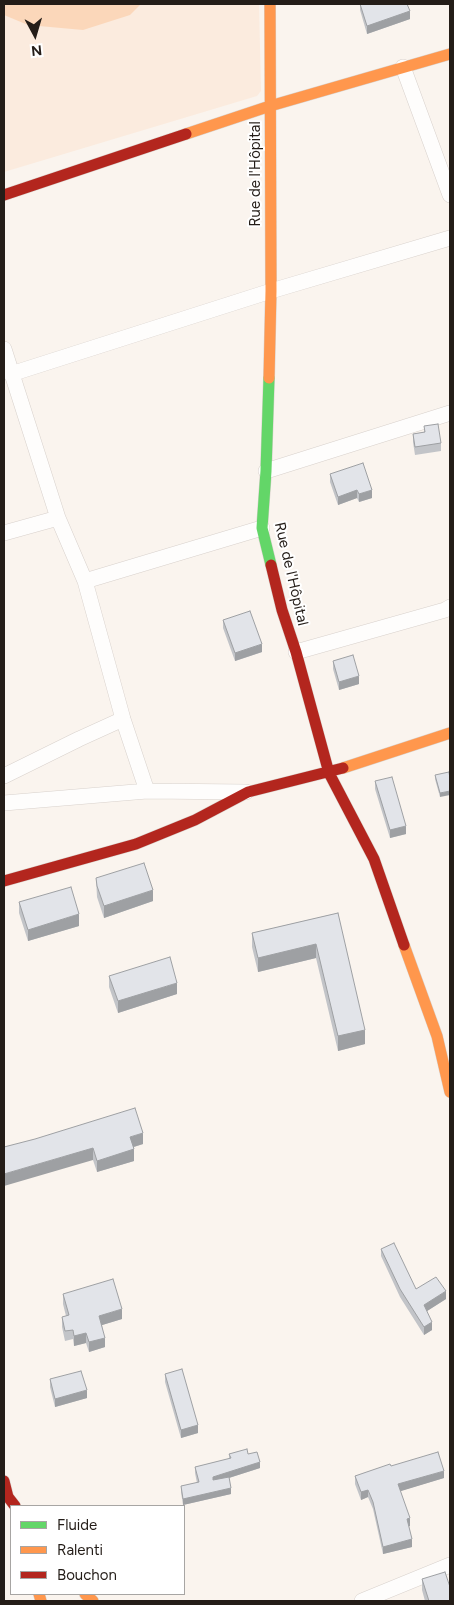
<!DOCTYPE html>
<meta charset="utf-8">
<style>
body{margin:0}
#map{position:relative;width:454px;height:1605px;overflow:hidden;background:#faf4ee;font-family:Figtree,sans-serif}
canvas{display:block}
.frame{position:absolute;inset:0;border:5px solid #241d18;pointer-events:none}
.legend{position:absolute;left:10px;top:1505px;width:175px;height:90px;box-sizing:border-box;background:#fff;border:1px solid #a7a5a3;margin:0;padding:6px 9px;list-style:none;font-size:15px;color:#241d18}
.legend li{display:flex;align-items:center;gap:10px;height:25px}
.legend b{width:25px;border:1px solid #a7a5a3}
.north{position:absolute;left:10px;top:10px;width:50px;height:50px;-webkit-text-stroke:4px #fff;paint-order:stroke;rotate:174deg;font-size:14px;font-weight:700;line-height:20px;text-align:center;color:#241d18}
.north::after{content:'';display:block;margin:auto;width:18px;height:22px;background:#241d18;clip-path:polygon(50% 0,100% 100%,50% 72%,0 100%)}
</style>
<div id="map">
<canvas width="454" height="1605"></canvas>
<div class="frame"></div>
<ul class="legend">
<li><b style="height:6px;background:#63d668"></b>Fluide</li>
<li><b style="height:6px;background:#ff974d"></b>Ralenti</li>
<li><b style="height:6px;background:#b3261e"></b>Bouchon</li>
</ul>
<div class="north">N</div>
</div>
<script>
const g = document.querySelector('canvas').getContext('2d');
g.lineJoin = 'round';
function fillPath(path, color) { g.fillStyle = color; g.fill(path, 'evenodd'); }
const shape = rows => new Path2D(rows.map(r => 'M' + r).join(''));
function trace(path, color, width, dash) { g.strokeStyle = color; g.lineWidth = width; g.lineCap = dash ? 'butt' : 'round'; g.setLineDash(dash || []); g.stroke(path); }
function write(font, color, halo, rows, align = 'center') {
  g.font = font + ' Figtree,sans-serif'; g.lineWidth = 4; g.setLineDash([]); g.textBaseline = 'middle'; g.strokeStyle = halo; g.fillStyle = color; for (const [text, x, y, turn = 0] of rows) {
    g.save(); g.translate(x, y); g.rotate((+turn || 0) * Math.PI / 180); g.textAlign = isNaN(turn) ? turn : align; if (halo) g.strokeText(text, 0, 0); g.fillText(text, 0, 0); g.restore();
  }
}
const built = shape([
 [4,4,259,4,261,91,257,96,4,172]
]);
const green = shape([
 [4,4,141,4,130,15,83,30,28,25,4,15]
]);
const street = shape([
 [403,67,450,195],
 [4,349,58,518,85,581,123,719,147,791],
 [11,374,271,291,450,238],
 [266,471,450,413],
 [4,533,58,518],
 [85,581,262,528],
 [296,652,445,610,450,607],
 [4,776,79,739,123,719],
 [4,803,147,791,246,792],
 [362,1601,450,1565]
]);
const fast = shape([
 [269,378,266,471,262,528,271,565]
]);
const slow = shape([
 [186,134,270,106,450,54],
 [269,378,271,291,270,4],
 [343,768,450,733],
 [404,945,437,1036,450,1092],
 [39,1594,41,1601],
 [85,1594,93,1601]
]);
const jam = shape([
 [4,195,186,134],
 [271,565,282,610,296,652,329,773,374,859,404,945],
 [4,881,136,844,195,820,248,792,343,768],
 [4,1481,8,1497,15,1506]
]);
const wall = shape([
 [360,4,407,4,410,19,367,34,360,10],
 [424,426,441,443,441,451,415,455,413,442,413,434,424,432],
 [330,474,372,498,359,502,357,498,338,505,330,482],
 [223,620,262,652,235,661,223,628],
 [333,661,359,684,339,690,333,669],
 [435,775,450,779,440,797,435,779],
 [375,781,406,834,390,838,375,789],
 [96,878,153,901,104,918,97,897],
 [19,902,79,926,28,941,19,913],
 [338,913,365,1044,338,1051,316,958,258,972,252,947,252,933],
 [109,976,177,994,118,1013,109,987],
 [143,1144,134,1147,134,1161,97,1172,93,1160,4,1147],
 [381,1249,416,1289,446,1299,427,1311,432,1330,424,1335,400,1297,381,1256],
 [63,1294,122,1319,102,1325,105,1347,89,1352,86,1343,74,1346,73,1339,65,1341,62,1327,62,1317,66,1316,63,1304],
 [165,1374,198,1433,181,1438,165,1382],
 [50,1379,87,1398,55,1407,50,1387],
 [229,1454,248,1454,260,1468,229,1478,231,1494,183,1505,181,1492,181,1486,197,1483,195,1473,195,1467,229,1459],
 [391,1466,444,1478,400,1491,410,1526,409,1526,412,1547,383,1554,373,1509,368,1497,361,1500,355,1484,355,1476],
 [422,1579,450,1601,425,1601,422,1590]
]);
const shadedWall = shape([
 [410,11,410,19,367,34,367,26],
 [357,490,357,498,338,505,338,497],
 [372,490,372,498,359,502,359,494],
 [262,644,262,652,235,661,235,653],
 [359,676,359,684,339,690,339,682],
 [450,791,450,795,440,797,440,793],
 [406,826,406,834,390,838,390,830],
 [153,890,153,901,104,918,104,906],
 [79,914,79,926,28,941,28,930],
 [316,944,316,958,258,972,258,958],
 [177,983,177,994,118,1013,118,1001],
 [365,1030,365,1044,338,1051,338,1036],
 [143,1133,143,1144,130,1148,130,1137],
 [93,1148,93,1160,4,1186,4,1174],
 [134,1149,134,1161,97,1172,97,1161],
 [446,1291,446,1299,424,1313,424,1305],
 [122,1309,122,1319,99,1326,99,1316],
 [432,1322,432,1330,424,1335,424,1327],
 [86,1333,86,1343,74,1346,74,1336],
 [105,1338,105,1347,89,1352,89,1342],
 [87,1390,87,1398,55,1407,55,1399],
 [198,1425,198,1433,181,1438,181,1430],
 [260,1462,260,1468,213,1483,213,1477],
 [444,1471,444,1478,398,1492,398,1484],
 [231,1488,231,1494,183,1505,183,1499],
 [368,1490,368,1497,361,1500,361,1492],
 [410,1518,410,1526,407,1527,407,1519],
 [412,1539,412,1547,383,1554,383,1547]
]);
const building = shape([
 [360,4,407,4,410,11,367,26,360,4],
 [438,424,441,443,415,447,413,434,425,432,424,426,438,424],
 [363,463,372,490,359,494,357,490,338,497,330,474,363,463],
 [250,611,262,644,235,653,223,620,250,611],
 [353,655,359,676,339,682,333,661,353,655],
 [449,772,450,779,450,791,440,793,435,775,449,772],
 [392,777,406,826,390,830,375,781,392,777],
 [144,863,153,890,104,906,97,886,96,878,144,863],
 [71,887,79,914,28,930,19,902,71,887],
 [338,913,365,1030,338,1036,316,944,258,958,252,933,338,913],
 [170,957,177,983,118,1001,109,976,170,957],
 [135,1108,143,1133,130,1137,134,1149,97,1161,93,1148,4,1174,4,1147,35,1139,135,1108],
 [394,1243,416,1289,436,1277,446,1291,424,1305,432,1322,424,1327,400,1289,381,1249,394,1243],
 [113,1279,122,1309,99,1316,105,1338,89,1342,86,1333,74,1336,73,1330,65,1331,62,1317,69,1315,63,1294,113,1279],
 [182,1369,198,1425,181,1430,165,1374,182,1369],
 [81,1371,87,1390,55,1399,50,1379,81,1371],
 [247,1449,248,1454,257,1452,260,1462,213,1477,213,1480,229,1477,231,1488,183,1499,181,1486,199,1482,195,1467,231,1458,229,1454,247,1449],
 [438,1452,444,1471,398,1484,410,1518,407,1519,412,1539,383,1547,373,1502,368,1490,361,1492,355,1476,390,1464,391,1466,438,1452],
 [445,1572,450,1587,450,1601,429,1601,422,1579,445,1572]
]);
const streetNames = [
 ["Rue de l'Hôpital",256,174,-90],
 ["Rue de l'Hôpital",291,574,77]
];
fillPath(built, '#fbebde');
fillPath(green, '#fbd7ba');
trace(street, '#d8d1cc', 16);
trace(fast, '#d8d1cc', 12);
trace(slow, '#d8d1cc', 12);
trace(jam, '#d8d1cc', 12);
trace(street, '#fefdfc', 15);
trace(fast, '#63d668', 11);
trace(slow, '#ff974d', 11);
trace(jam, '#b3261e', 11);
fillPath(wall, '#c2c4c8');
fillPath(shadedWall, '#9ea0a3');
fillPath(building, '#e2e4e9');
trace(building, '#9ea0a3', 1);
write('15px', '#241d18', '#fff', streetNames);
</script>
